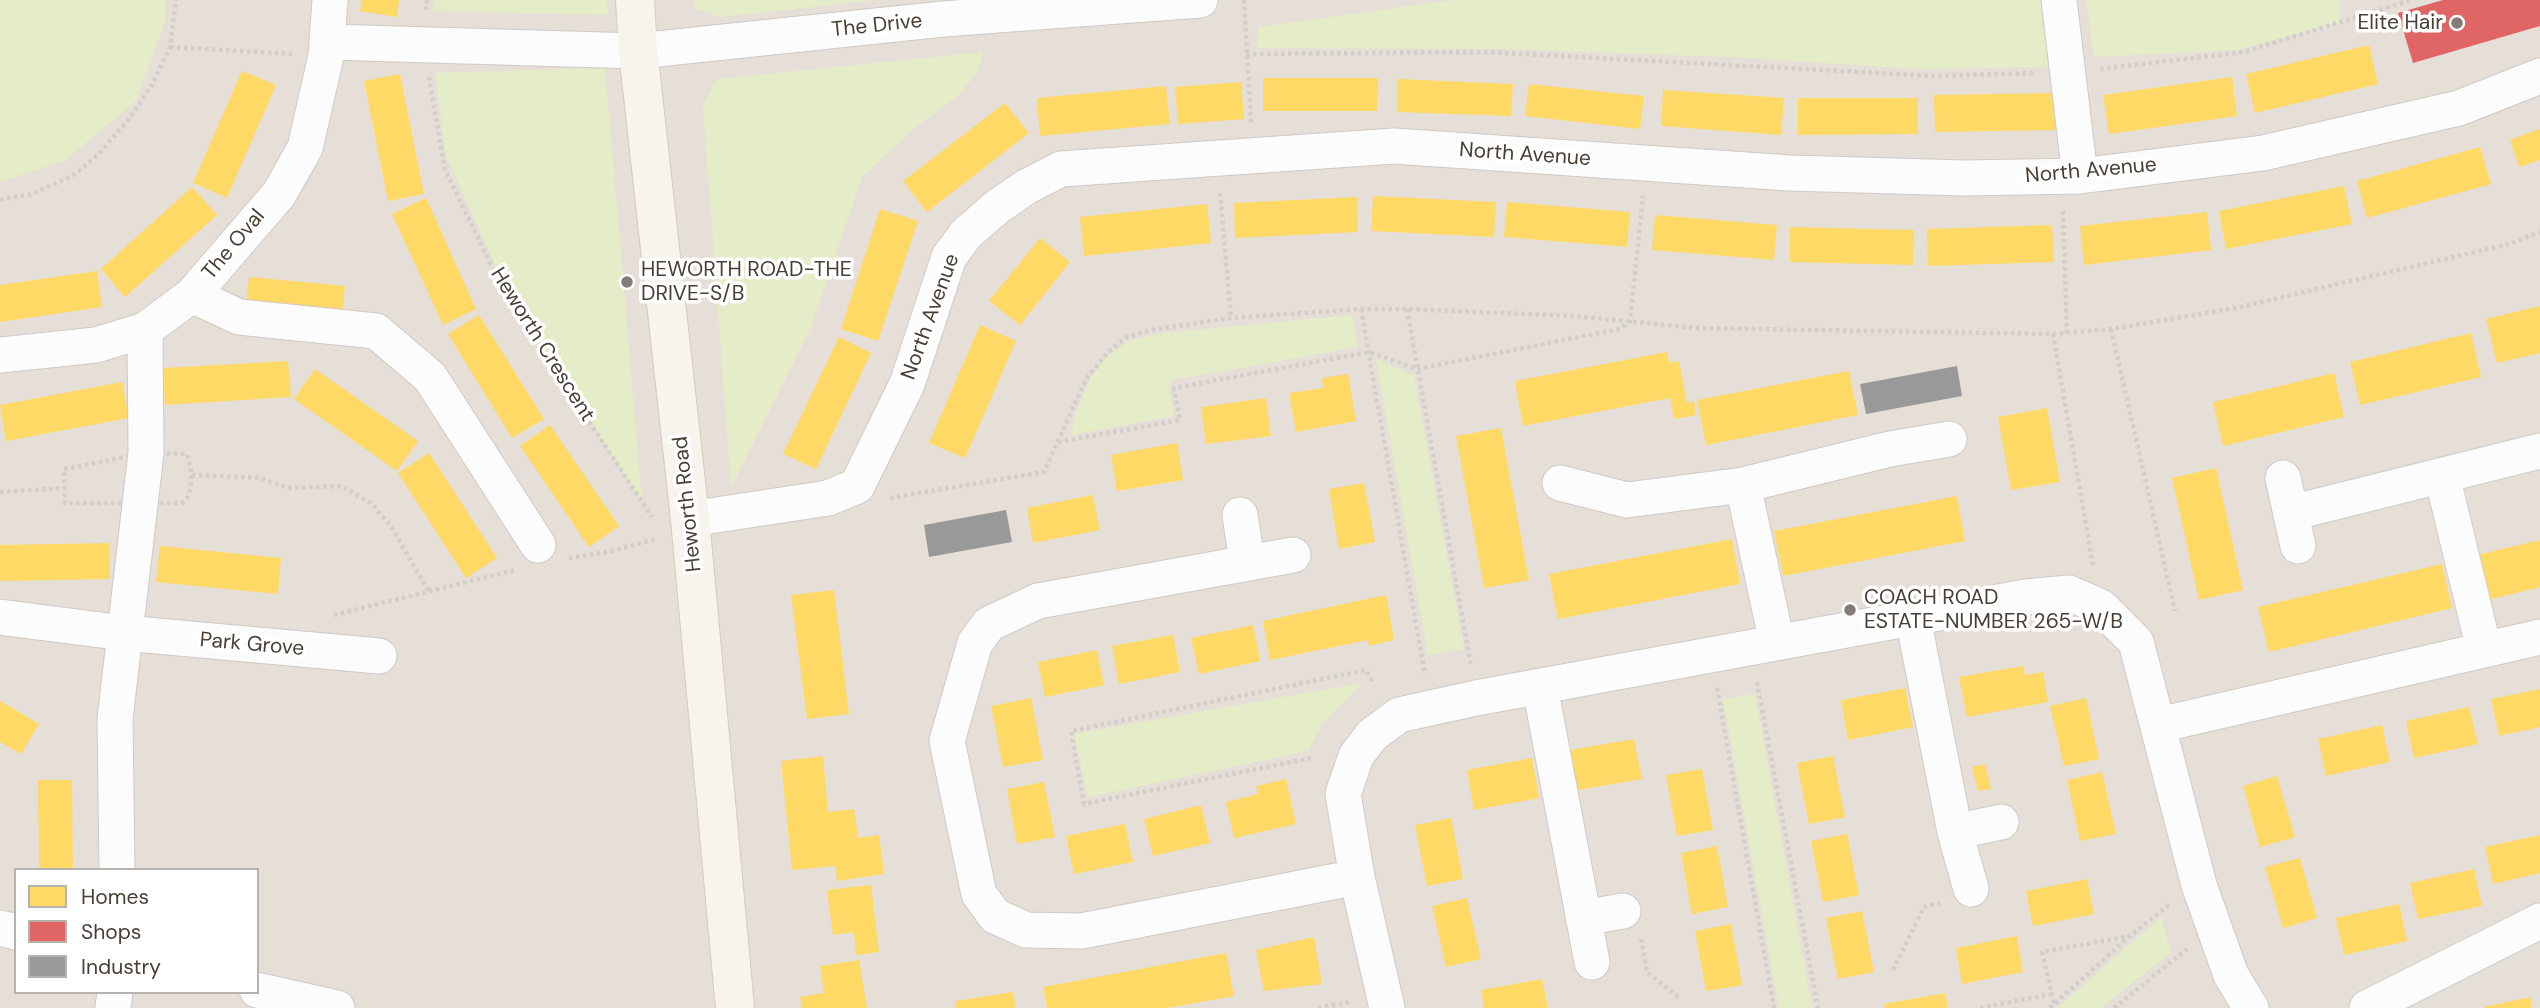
<!DOCTYPE html>
<style>
body{margin:0}
#map{position:relative;width:2540px;height:1008px;overflow:hidden;background:#f2eeea;font-family:"DM Sans",sans-serif}
canvas{display:block}
.legend{position:absolute;left:14px;top:868px;width:245px;height:126px;box-sizing:border-box;background:#fff;border:2px solid #b6b2ae;margin:0;padding:9px 12px;list-style:none;font-size:21px;color:#483e35}
.legend li{display:flex;align-items:center;gap:14px;height:35px}
.legend b{width:35px;border:2px solid #b6b2ae}
</style>
<div id="map">
<canvas width="2540" height="1008"></canvas>
<ul class="legend">
<li><b style="height:19px;background:#ffd966"></b>Homes</li>
<li><b style="height:19px;background:#e06666"></b>Shops</li>
<li><b style="height:19px;background:#999"></b>Industry</li>
</ul>
</div>
<script>
const g = document.querySelector('canvas').getContext('2d');
g.lineJoin = 'round';
function fillPath(path, color) { g.fillStyle = color; g.fill(path, 'evenodd'); }
const shape = rows => new Path2D(rows.map(r => 'M' + r).join(''));
function trace(path, color, width, dash) { g.strokeStyle = color; g.lineWidth = width; g.lineCap = dash ? 'butt' : 'round'; g.setLineDash(dash || []); g.stroke(path); }
function write(font, color, halo, rows, align = 'center') {
  g.font = font + ' "DM Sans",sans-serif'; g.lineWidth = 7; g.setLineDash([]); g.textBaseline = 'middle'; g.strokeStyle = halo; g.fillStyle = color; for (const [text, x, y, turn = 0] of rows) {
    g.save(); g.translate(x, y); g.rotate((+turn || 0) * Math.PI / 180); g.textAlign = isNaN(turn) ? turn : align; if (halo) g.strokeText(text, 0, 0); g.fillText(text, 0, 0); g.restore();
  }
}
const residential = shape([
 [0,0,2540,0,2540,1008,0,1008],
 [16,870,257,870,257,992,16,992]
]);
const green = shape([
 [0,0,165,0,165,22,136,101,65,160,0,182],
 [434,0,607,0,608,15,433,11],
 [694,0,876,0,720,17,695,8],
 [1453,0,2048,0,2056,67,1918,69,1730,57,1505,49,1258,48,1259,27],
 [2086,0,2339,0,2341,22,2236,50,2094,57],
 [983,52,977,73,958,96,916,127,862,177,810,329,731,487,703,104,717,79],
 [605,68,642,502,504,284,446,156,435,73],
 [1352,315,1358,347,1173,380,1168,386,1174,411,1172,416,1071,435,1076,413,1090,379,1106,357,1129,341,1162,333],
 [1376,359,1414,376,1464,649,1428,655],
 [1363,683,1323,723,1308,751,1088,797,1074,734],
 [1755,694,1812,1008,1779,1008,1723,699],
 [2161,917,2171,953,2101,1008,2057,1008]
]);
const homes = shape([
 [362,0,399,0,397,17,360,11],
 [2369,45,2378,84,2255,113,2246,74],
 [242,71,276,85,227,198,193,183],
 [400,74,424,194,388,201,364,81],
 [2232,77,2237,116,2109,134,2103,95],
 [1263,78,1378,78,1377,111,1263,111],
 [1398,79,1513,84,1511,116,1397,112],
 [1241,82,1244,119,1178,124,1175,87],
 [1529,84,1644,96,1640,129,1525,116],
 [1166,86,1170,124,1040,136,1037,98],
 [1663,90,1784,98,1781,135,1661,126],
 [2054,93,2055,130,1935,132,1934,95],
 [1798,98,1918,98,1918,134,1798,135],
 [1005,103,1029,133,927,212,903,181],
 [2540,129,2540,160,2519,167,2510,140],
 [2480,147,2491,184,2367,218,2357,181],
 [2344,186,2352,224,2226,249,2219,211],
 [192,187,217,215,125,297,101,269],
 [1373,196,1496,202,1494,237,1371,231],
 [1357,197,1358,232,1235,238,1234,203],
 [426,198,476,309,443,325,392,214],
 [1507,202,1630,212,1627,247,1504,237],
 [1207,204,1211,243,1084,256,1080,217],
 [880,209,918,221,878,341,841,329],
 [2207,212,2211,250,2084,265,2080,226],
 [1655,215,1777,225,1774,260,1652,250],
 [2052,225,2054,262,1928,266,1927,229],
 [1790,227,1914,230,1913,265,1790,262],
 [1040,238,1070,262,1020,325,989,301],
 [97,271,102,307,0,322,0,285],
 [249,277,345,286,342,314,246,306],
 [2540,306,2540,353,2497,363,2486,319],
 [479,315,544,419,512,438,448,334],
 [980,325,1016,341,965,458,929,443],
 [2471,333,2481,377,2360,405,2350,362],
 [839,337,871,353,816,469,783,454],
 [1667,352,1669,363,1679,361,1687,403,1694,401,1696,415,1674,419,1670,398,1523,426,1515,381],
 [288,361,291,397,165,405,163,368],
 [315,369,418,441,397,471,294,399],
 [1849,371,1858,415,1706,445,1697,400],
 [2334,373,2344,417,2223,446,2213,402],
 [1348,374,1356,421,1296,432,1289,393,1323,388,1322,378],
 [122,382,129,418,6,441,0,405],
 [1266,398,1271,436,1206,444,1201,407],
 [2047,408,2060,482,2011,490,1998,417],
 [550,425,619,526,589,547,520,446],
 [1501,428,1529,580,1484,588,1456,436],
 [1177,443,1183,480,1117,491,1111,455],
 [429,453,497,558,466,578,398,473],
 [2216,468,2243,590,2199,600,2172,478],
 [1364,483,1375,542,1339,549,1329,489],
 [1093,495,1100,530,1033,543,1027,508],
 [1957,496,1965,541,1783,576,1774,531],
 [1732,539,1740,584,1558,619,1549,574],
 [2540,540,2540,587,2488,600,2477,555],
 [109,543,110,579,0,581,0,545],
 [160,546,281,558,278,594,156,582],
 [2442,564,2452,608,2269,652,2258,607],
 [834,590,849,714,807,719,791,595],
 [1386,595,1394,640,1369,646,1368,640,1270,660,1263,621],
 [1253,625,1260,661,1199,674,1191,638],
 [1173,635,1180,672,1119,684,1112,646],
 [1097,650,1104,685,1045,697,1038,662],
 [2023,666,2025,675,2043,672,2048,702,1967,717,1959,677],
 [1905,688,1913,727,1848,740,1841,700],
 [2540,689,2540,727,2499,736,2491,699],
 [1031,698,1043,760,1003,767,991,706],
 [2086,698,2099,759,2064,766,2050,706],
 [0,701,39,724,21,754,0,742],
 [2469,707,2478,744,2414,758,2406,721],
 [2382,725,2390,762,2326,776,2318,739],
 [1634,739,1642,779,1578,790,1570,750],
 [823,756,828,812,854,809,858,838,879,835,884,874,837,881,835,866,792,870,781,761],
 [1833,756,1845,817,1809,824,1797,763],
 [1532,758,1539,798,1474,810,1467,770],
 [1985,764,1991,789,1978,791,1972,767],
 [1702,769,1713,830,1677,836,1666,775],
 [2102,772,2116,834,2080,841,2067,780],
 [2277,776,2295,837,2260,847,2243,786],
 [1286,779,1296,824,1234,838,1226,802,1258,794,1256,786],
 [38,780,72,780,73,870,39,870],
 [1044,782,1055,837,1017,844,1007,789],
 [1201,805,1210,843,1153,856,1144,819],
 [1451,818,1463,879,1427,886,1415,825],
 [1125,824,1133,862,1074,874,1066,836],
 [1847,834,1859,895,1823,902,1811,841],
 [2540,835,2540,873,2493,884,2485,847],
 [1717,846,1728,907,1692,914,1681,853],
 [2300,858,2317,918,2283,928,2265,867],
 [2474,869,2482,906,2418,919,2410,883],
 [2087,879,2094,914,2033,926,2026,891],
 [871,885,879,952,856,955,854,932,833,935,827,890],
 [1467,898,1481,959,1446,967,1432,906],
 [2399,904,2407,941,2344,955,2336,918],
 [1862,911,1874,972,1838,979,1826,918],
 [1731,924,1742,985,1706,991,1695,931],
 [2017,936,2023,972,1962,984,1956,948],
 [1314,937,1322,984,1264,991,1256,950],
 [1226,953,1234,996,1167,1008,1047,1008,1043,987],
 [859,960,867,1008,802,1008,800,997,824,993,820,966],
 [1542,979,1548,1008,1484,1008,1481,990],
 [1013,992,1016,1008,956,1008,955,1001],
 [1945,993,1948,1008,1885,1008,1884,1004],
 [2530,997,2532,1008,2484,1008,2484,1007]
]);
const shops = shape([
 [2443,0,2540,0,2540,26,2413,63,2398,13]
]);
const industry = shape([
 [1957,366,1962,396,1866,414,1860,384],
 [1006,510,1012,542,929,557,924,525]
]);
const path = shape([
 [1244,0,1251,123],
 [426,10,427,0],
 [170,47,292,54],
 [1246,54,1486,52,1934,76,2035,73],
 [2100,69,2244,52,2411,0],
 [429,77,445,170,507,297,652,517],
 [1220,193,1231,318],
 [0,200,32,194,72,176,98,155,129,119,152,85,170,47,176,0],
 [2063,211,2067,333],
 [1361,309,1425,675],
 [1407,309,1471,666],
 [2111,329,2175,611],
 [2053,334,2093,565],
 [1058,442,1180,420,1174,388,1369,352,1417,369,1620,329,1630,321,1643,196],
 [146,453,187,454,192,475,189,496,182,503,65,503,64,469,146,453],
 [192,475,260,478,288,488,342,486,371,503,390,525,430,593],
 [0,492,65,488],
 [890,498,1044,472,1086,379,1108,352,1127,337,1151,330,1231,318,1361,309,1407,309,1574,316,1696,328,2053,334,2111,329,2236,308,2509,244,2540,232],
 [569,558,608,552,656,539],
 [334,615,515,570],
 [1757,682,1818,1008],
 [1717,688,1774,1008],
 [1311,758,1084,804,1071,731,1366,670,1372,681],
 [1641,939,1647,972,1680,999],
 [1893,970,1924,907,1940,903],
 [2054,1003,2042,952,2130,936],
 [1318,1008,1350,1002],
 [1980,1008,2052,994],
 [2050,1008,2130,936,2171,903],
 [2114,1008,2187,949]
]);
const street = shape([
 [2059,0,2080,176],
 [328,42,638,51,943,19,1200,0],
 [192,295,239,317,376,331,430,377,538,545],
 [0,355,96,345,145,330,192,295,279,194,305,148,326,56,330,0],
 [2442,476,2484,649],
 [2283,478,2298,546],
 [1560,483,1627,500,1743,485,1890,449,1949,439],
 [1743,485,1777,643],
 [2291,513,2540,451],
 [1240,515,1247,562],
 [690,519,828,498,857,486,907,384,949,257,966,234,997,207,1026,187,1061,169,1394,146,1790,173,1964,178,2080,176,2263,153,2459,108,2540,76],
 [1293,555,1038,601,989,624,975,643,947,741,979,894,995,916,1026,930,1082,931,1357,877],
 [0,617,124,633,379,656],
 [1913,618,1955,832,1971,889],
 [1540,687,1592,962],
 [2159,725,2540,637],
 [1955,832,2001,822],
 [117,870,115,719,146,453,145,330],
 [1583,918,1623,911],
 [0,928,16,932],
 [257,990,337,1008],
 [113,1008,115,992],
 [1387,1008,1357,877,1343,794,1356,756,1372,735,1399,715,1476,698,2026,597,2069,593,2101,607,2136,642,2199,885,2231,975,2251,1008],
 [2367,1008,2540,921]
]);
const secondary = shape([
 [635,0,638,51,690,519,735,1008]
]);
const markers = [
 [2457,23,7,"#847c74"],
 [627,282,7,"#847c74"],
 [1850,610,7,"#847c74"]
];
const poiNames = [
 ["Elite Hair",2443,23,"right"],
 ["HEWORTH ROAD-THE",641,270],
 ["DRIVE-S/B",641,294],
 ["COACH ROAD",1864,598],
 ["ESTATE-NUMBER 265-W/B",1864,622]
];
const streetNames = [
 ["The Drive",877,26,-6],
 ["North Avenue",1525,155,4],
 ["North Avenue",2091,171,-5],
 ["The Oval",234,245,-50],
 ["North Avenue",931,317,-70],
 ["Heworth Crescent",542,345,58],
 ["Heworth Road",688,504,-96],
 ["Park Grove",252,645,5]
];
fillPath(residential, '#e6dfd7');
fillPath(green, '#e4edc7');
fillPath(homes, '#ffd966');
fillPath(shops, '#e06666');
fillPath(industry, '#999');
trace(street, '#cecac6', 37);
trace(secondary, '#d3ccc1', 40);
trace(path, '#d2cec9', 4.5, [3.5, 3.5]);
trace(street, '#fdfcfc', 35);
trace(secondary, '#f7f4ee', 38);
for (const [x, y, r, color] of markers) { const dot = new Path2D(); dot.arc(x, y, r, 0, 2 * Math.PI); g.fillStyle = color; g.fill(dot); trace(dot, '#fff', 2.5); }
write('21px', '#483e35', '#fff', poiNames, 'left');
write('21px', '#483e35', '#fff', streetNames);
</script>
